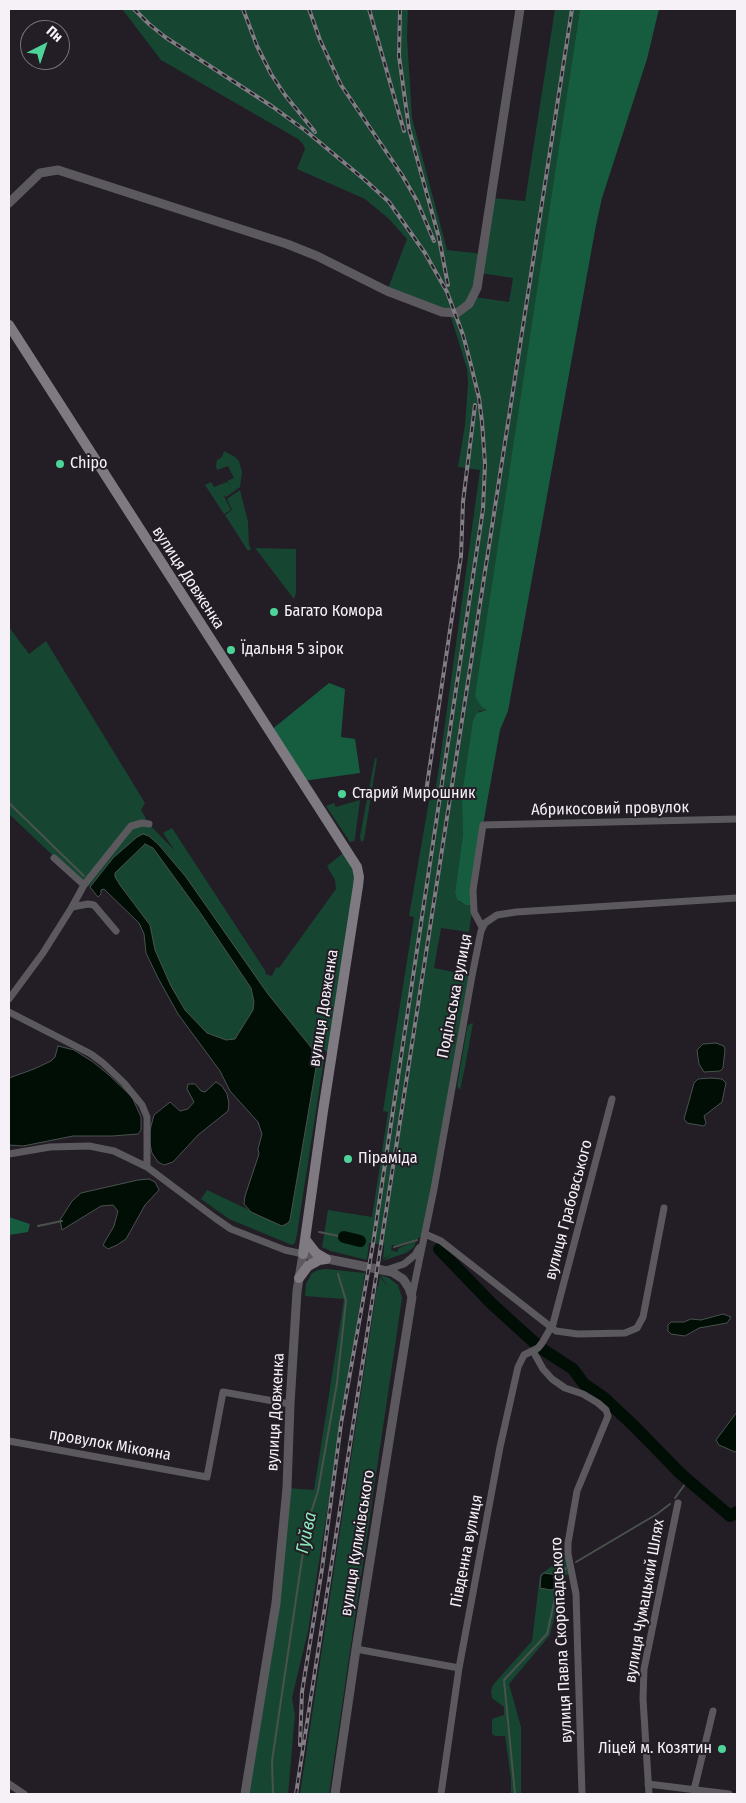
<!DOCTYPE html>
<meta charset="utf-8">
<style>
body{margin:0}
#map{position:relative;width:746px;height:1803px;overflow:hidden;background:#231d25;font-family:"Fira Sans Condensed",sans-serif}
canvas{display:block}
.frame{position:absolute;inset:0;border:10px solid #f5f1f7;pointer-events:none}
.north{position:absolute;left:20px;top:20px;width:50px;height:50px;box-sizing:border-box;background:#231d25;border:1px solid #777279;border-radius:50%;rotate:41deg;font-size:14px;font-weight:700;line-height:20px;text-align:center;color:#f5f1f7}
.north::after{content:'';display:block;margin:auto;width:18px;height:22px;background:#4ed399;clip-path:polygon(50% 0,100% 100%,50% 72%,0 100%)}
</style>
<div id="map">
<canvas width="746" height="1803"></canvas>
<div class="frame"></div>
<div class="north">Пн</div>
</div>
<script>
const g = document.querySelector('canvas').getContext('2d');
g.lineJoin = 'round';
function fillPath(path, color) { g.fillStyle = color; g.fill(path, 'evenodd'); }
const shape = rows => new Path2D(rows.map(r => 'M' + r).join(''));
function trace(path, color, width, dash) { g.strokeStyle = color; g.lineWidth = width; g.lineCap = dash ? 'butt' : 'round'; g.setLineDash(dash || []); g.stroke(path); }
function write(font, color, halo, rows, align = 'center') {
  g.font = font + ' "Fira Sans Condensed",sans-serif'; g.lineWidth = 4; g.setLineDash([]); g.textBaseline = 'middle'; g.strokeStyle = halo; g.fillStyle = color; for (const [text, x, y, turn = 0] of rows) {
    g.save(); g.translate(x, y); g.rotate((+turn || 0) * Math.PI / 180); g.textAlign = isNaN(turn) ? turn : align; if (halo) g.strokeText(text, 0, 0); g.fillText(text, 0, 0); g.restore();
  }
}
const green = shape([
 [122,9,408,9,407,37,412,118,447,250,483,254,492,198,525,201,555,9,580,9,476,696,488,710,479,711,455,892,457,900,461,903,473,905,469,932,441,928,434,968,472,976,425,1234,417,1239,397,1245,392,1245,391,1250,397,1252,399,1248,416,1241,414,1247,406,1253,382,1261,392,1254,383,1259,384,1245,369,1243,367,1260,331,1251,322,1247,328,1210,372,1217,388,1112,383,1111,414,917,409,916,429,801,434,799,439,767,480,470,458,467,465,425,468,383,467,369,450,314,387,291,407,239,389,219,365,199,297,169,305,149,303,144,298,139,161,60],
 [480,273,513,278,509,302,474,297],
 [224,451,235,457,239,461,242,472,240,487,226,497,223,494,231,510,224,514,205,485,211,482,214,487,227,482,232,490,227,481,234,478,228,466,217,470,216,466,217,460,222,457],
 [240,490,248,522,249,545,251,549,248,551,225,515,232,510,227,499],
 [255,548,296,549,296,593,294,599],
 [9,627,29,654,46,641,145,803,141,810,149,824,175,851,163,833,172,828,266,972,265,974,272,976,276,967,279,968,336,889,335,880,327,866,347,850,358,872,331,1057,323,1048,322,1056,324,1059,297,1234,295,1243,292,1245,229,1219,201,1199,207,1190,247,1209,290,1220,318,1058,317,1054,268,994,185,877,164,850,151,838,143,834,137,837,113,858,90,886,84,885,9,814],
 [375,758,377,759,364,840,361,842,360,836],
 [360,800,355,838,354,841,350,842,326,806,334,803,336,807],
 [144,844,153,848,201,914,251,988,254,1002,253,1010,235,1039,226,1040,207,1033,185,1010,171,986,155,950,150,925,119,885,115,877,115,873],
 [473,1023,465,1067,460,1090,457,1086,467,1028,468,1025],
 [326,1269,365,1273,308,1631,292,1698,295,1715,288,1794,245,1794,254,1747,287,1488,314,1490,344,1299,305,1296,306,1284,312,1273,318,1270],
 [380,1275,389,1278,398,1285,402,1298,329,1794,300,1794,377,1287,378,1287,380,1277,389,1288],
 [568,1554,572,1573,566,1575,564,1577,550,1635,509,1684,521,1727,521,1794,511,1794,511,1779,505,1736,495,1736,492,1734,492,1719,504,1715,504,1707,492,1698,491,1691,493,1685,532,1641,540,1575]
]);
const forest = shape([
 [580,9,659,9,647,59,602,198,596,225,508,711,500,730,474,875,473,905,466,905,457,900,455,892,463,833,462,795,473,721,477,713,487,710,481,706,475,696],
 [329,683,345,689,341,737,355,739,360,773,303,781,270,731],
 [9,1217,30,1224,28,1232,9,1235]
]);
const water = shape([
 [143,834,149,836,159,845,186,877,268,994,318,1056,290,1220,288,1223,282,1226,251,1212,244,1204,245,1196,259,1154,258,1149,262,1134,258,1122,230,1091,220,1071,178,1014,158,978,146,953,144,934,139,923,104,889,101,890,101,894,98,897,90,887,113,858,137,837,143,834],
 [145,844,153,848,201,914,251,988,254,1002,253,1010,235,1039,226,1040,207,1033,185,1010,171,986,155,950,150,925,120,885,115,877,115,873,145,844],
 [716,1043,724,1046,725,1050,723,1068,720,1071,704,1072,699,1064,697,1050,703,1044,716,1043],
 [58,1046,74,1050,93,1062,110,1076,132,1097,141,1117,141,1130,138,1134,112,1136,73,1136,23,1146,9,1145,9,1078,34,1069,51,1061,55,1057,58,1046],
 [711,1078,722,1079,726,1083,722,1102,704,1116,706,1123,704,1126,687,1123,684,1119,694,1083,698,1079,711,1078],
 [216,1082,222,1086,227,1094,229,1104,228,1111,198,1135,173,1162,164,1165,158,1162,152,1153,150,1144,150,1130,154,1115,170,1102,180,1111,188,1109,194,1102,187,1089,188,1084,195,1084,201,1091,205,1092,216,1082],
 [149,1179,155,1182,159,1190,145,1205,126,1239,117,1245,108,1249,103,1245,114,1226,118,1211,113,1205,101,1206,62,1230,60,1220,72,1201,81,1193,138,1180,149,1179],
 [723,1314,731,1317,727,1323,699,1328,685,1336,671,1334,668,1331,668,1325,671,1322,684,1322,691,1319,701,1320,723,1314],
 [737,1412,737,1451,735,1452,719,1445,716,1440,737,1412],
 [544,1573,558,1575,554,1589,551,1590,540,1588,541,1576,544,1573]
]);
const stream = shape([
 [9,803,84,876],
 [38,1226,62,1221],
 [319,1232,344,1237],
 [394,1247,417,1240],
 [675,1498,688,1480],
 [576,1562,657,1514,670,1504],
 [273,1794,272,1761,307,1525,318,1491,337,1383,346,1301,338,1274],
 [515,1794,504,1680,547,1634,560,1576,566,1568]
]);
const river = shape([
 [344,1237,360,1241],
 [439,1249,491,1303,536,1344],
 [542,1349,573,1369,584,1384,603,1397,632,1424,681,1474,730,1516,737,1512]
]);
const minor = shape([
 [54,858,84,885],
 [72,907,88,904,94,905,116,931],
 [482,927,474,912,473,890,483,825,737,819],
 [9,999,43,953,72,907,84,885,131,826,142,823,149,824],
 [9,1012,91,1054,103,1063,124,1083,142,1105,147,1117,147,1167,215,1218,231,1229,285,1250,303,1254],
 [9,1154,50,1147,89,1146,114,1151,147,1167],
 [425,1234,441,1241,556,1331,578,1334,625,1333,637,1328,643,1317,664,1208],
 [386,1270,404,1264,415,1255,419,1248],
 [412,1296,434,1189,472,976,481,931,485,923,497,915,516,912,737,898],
 [533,1351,543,1369,552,1379,565,1388,583,1394,598,1403,606,1410,608,1416,577,1491,568,1543,568,1554,576,1594,582,1794],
 [9,1441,207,1477,223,1392,290,1404],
 [356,1649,459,1668],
 [9,1784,24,1794],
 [648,1784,729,1794],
 [694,1790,713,1711],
 [441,1794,459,1668,500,1447,518,1367,524,1355,538,1348,542,1343,553,1324,612,1099],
 [649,1794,643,1699,644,1669,678,1503]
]);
const tertiary = shape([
 [9,203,40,173,58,170,287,244,317,256,387,291,442,312,457,313,469,304,477,288,520,9],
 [245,1794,276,1603,287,1488,290,1404,297,1291,303,1254,392,1272,403,1279,409,1288,412,1297,356,1649,335,1794]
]);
const secondary = shape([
 [9,325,357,867,359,877,358,886,323,1111,303,1254],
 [305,1239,316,1253,326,1259],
 [299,1278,308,1266,319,1260,326,1259]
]);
const rail = shape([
 [134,9,149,24,165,37,273,107,306,131,365,180,389,202,425,253,447,292,463,335,471,365,479,398,482,422,485,464,483,509,373,1244,341,1424,322,1569,302,1692,300,1745],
 [243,9,257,46,271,74,285,95,315,132],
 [309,9,320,40,341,85,402,175,417,201,434,241],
 [369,9,404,131],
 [400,9,399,56,409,129,439,238,448,285],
 [426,792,461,556,463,502,475,405],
 [296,1794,572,9]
]);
const markers = [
 [60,464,5,"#4ed399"],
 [274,612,5,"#4ed399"],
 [231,650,5,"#4ed399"],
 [342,794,5,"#4ed399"],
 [348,1159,5,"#4ed399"],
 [722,1749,5,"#4ed399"]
];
const poiNames = [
 ["Chipo",70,464],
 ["Багато Комора",284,612],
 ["Їдальня 5 зірок",241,650],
 ["Старий Мирошник",352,794],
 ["Піраміда",358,1159],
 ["Ліцей м. Козятин",712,1749,"right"]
];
const streetNames = [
 ["вулиця Довженка",188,578,57],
 ["Абрикосовий провулок",610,809,-1],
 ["Подільська вулиця",455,996,-79],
 ["вулиця Довженка",324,1008,-81],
 ["вулиця Грабовського",569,1210,-75],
 ["вулиця Довженка",276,1412,-87],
 ["провулок Мікояна",110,1445,10],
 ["вулиця Куликівського",358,1543,-81],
 ["Південна вулиця",467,1551,-79],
 ["вулиця Чумацький Шлях",645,1601,-80],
 ["вулиця Павла Скоропадського",562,1640,-93]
];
const waterNames = [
 ["Гуйва",307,1533,-78]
];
fillPath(green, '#164631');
fillPath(forest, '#165d40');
fillPath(water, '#000e06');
trace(water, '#4a524e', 1);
trace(stream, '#4a524e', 2);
trace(river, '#000e06', 12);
trace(minor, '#5c595e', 7);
trace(tertiary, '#5c595e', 9);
trace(secondary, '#7f7a81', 10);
trace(rail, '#827c84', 4);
trace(rail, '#231d25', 2, [5.5]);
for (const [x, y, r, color] of markers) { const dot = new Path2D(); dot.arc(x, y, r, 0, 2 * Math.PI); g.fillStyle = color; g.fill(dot); trace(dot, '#231d25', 2); }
write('16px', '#f5f1f7', '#231d25', poiNames, 'left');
write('16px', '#f5f1f7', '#231d25', streetNames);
write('italic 18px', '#8aeabb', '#231d25', waterNames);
</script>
